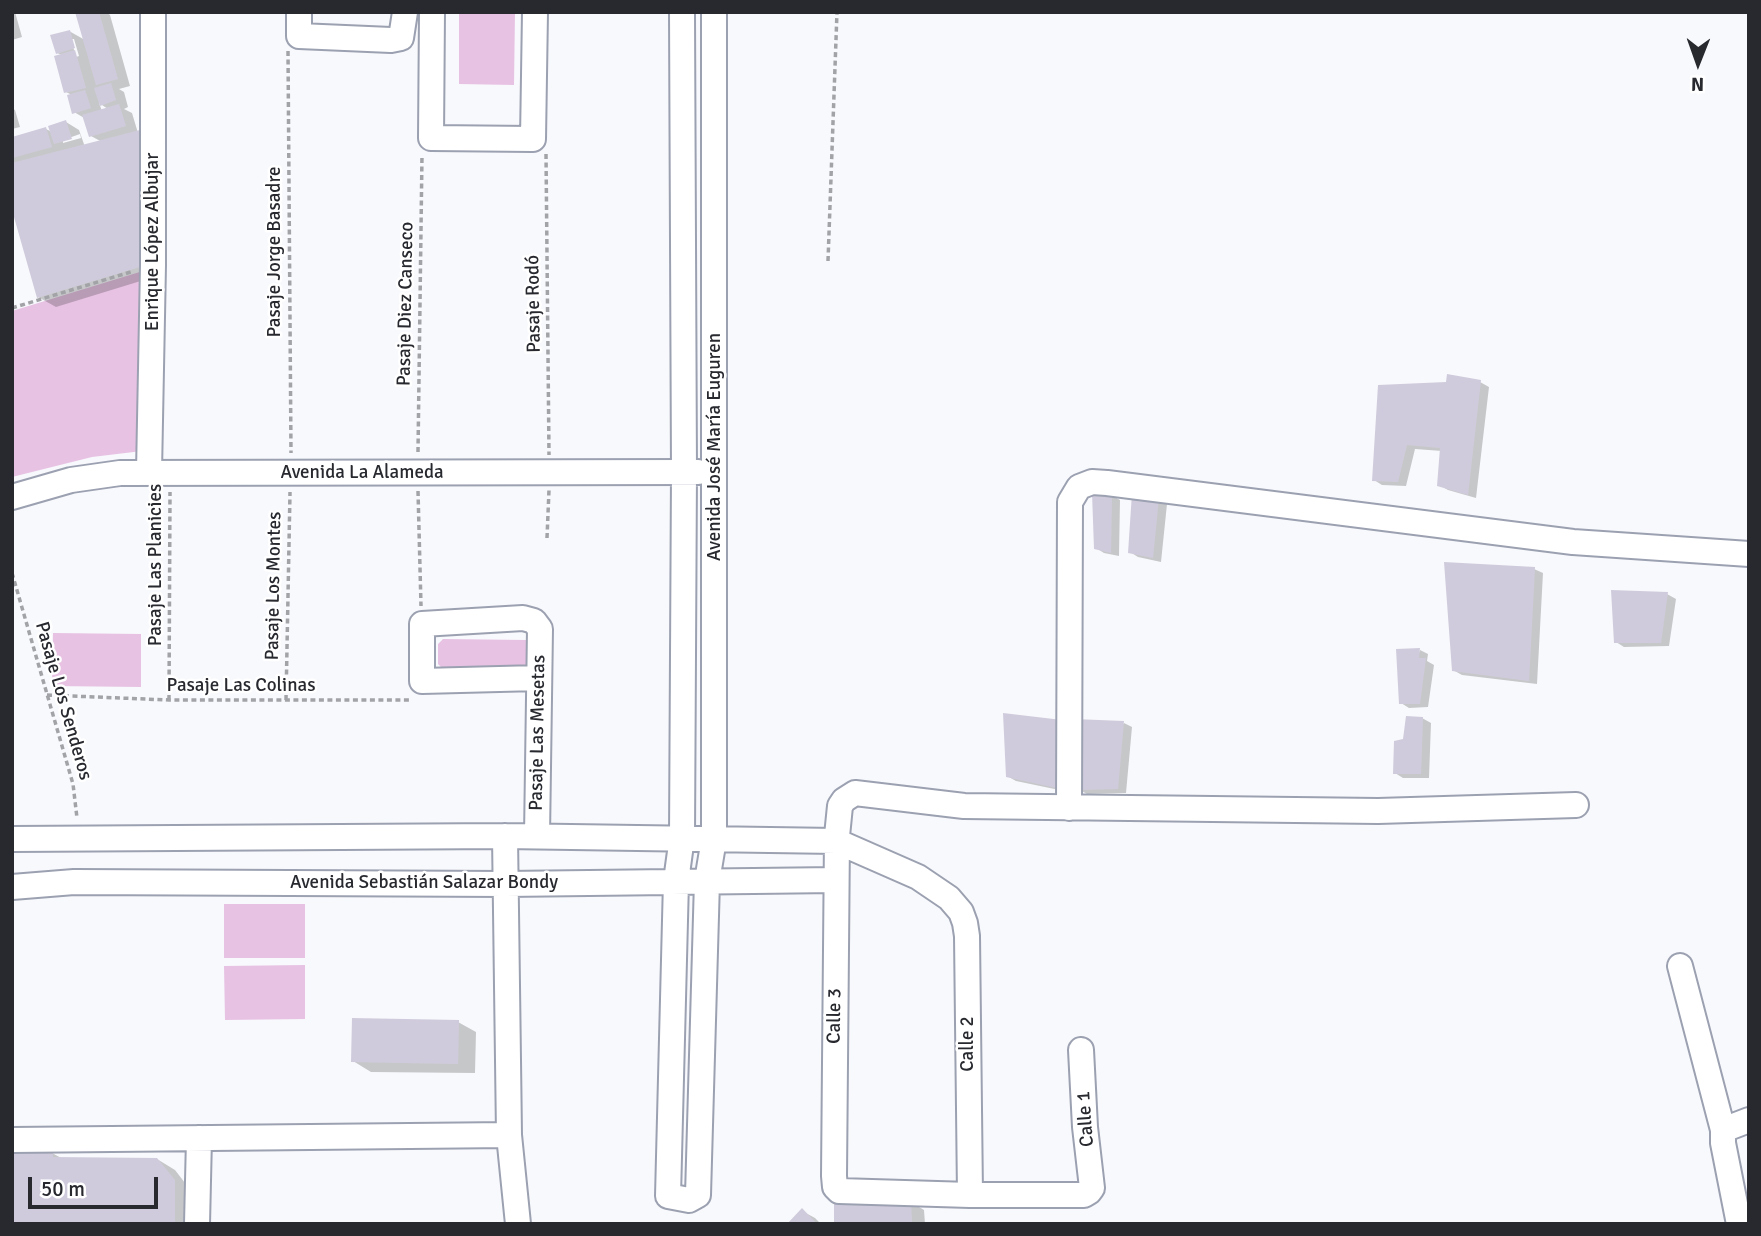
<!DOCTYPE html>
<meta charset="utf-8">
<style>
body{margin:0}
#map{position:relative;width:1761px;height:1236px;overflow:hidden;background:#f8f9fc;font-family:Signika,sans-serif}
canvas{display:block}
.frame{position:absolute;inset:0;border:14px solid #27292f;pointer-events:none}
.north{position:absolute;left:1663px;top:28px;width:70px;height:70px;-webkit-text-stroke:5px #fff;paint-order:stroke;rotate:181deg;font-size:19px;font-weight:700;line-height:28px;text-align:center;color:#27292f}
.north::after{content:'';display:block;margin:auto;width:24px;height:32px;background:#27292f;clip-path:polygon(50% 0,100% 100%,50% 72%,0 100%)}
.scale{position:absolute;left:28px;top:1177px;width:130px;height:32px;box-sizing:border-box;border:4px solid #27292f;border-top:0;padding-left:9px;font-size:21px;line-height:24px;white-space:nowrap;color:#27292f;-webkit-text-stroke:5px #fff;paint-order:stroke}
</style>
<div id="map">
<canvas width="1761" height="1236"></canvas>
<div class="frame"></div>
<div class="north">N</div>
<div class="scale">50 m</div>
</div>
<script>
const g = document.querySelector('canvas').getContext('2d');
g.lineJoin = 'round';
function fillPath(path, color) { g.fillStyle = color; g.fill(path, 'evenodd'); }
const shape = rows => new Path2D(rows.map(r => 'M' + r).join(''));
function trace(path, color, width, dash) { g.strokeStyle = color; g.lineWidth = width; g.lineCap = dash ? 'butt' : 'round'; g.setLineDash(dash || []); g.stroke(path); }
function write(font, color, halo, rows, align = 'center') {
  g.font = font + ' Signika,sans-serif'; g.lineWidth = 5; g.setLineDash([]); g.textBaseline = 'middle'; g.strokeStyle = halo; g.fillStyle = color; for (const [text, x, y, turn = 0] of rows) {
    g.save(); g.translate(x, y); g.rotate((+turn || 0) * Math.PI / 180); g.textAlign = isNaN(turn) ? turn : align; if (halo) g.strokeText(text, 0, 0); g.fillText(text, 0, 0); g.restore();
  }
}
const green = shape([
 [459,12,515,12,514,85,459,84],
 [143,271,142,451,92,457,12,477,12,311],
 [53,633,141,634,141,687,52,686],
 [443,639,526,640,531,644,532,663,524,669,442,668,438,664,438,644],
 [224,904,305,904,305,958,224,958],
 [305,965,305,1019,225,1020,224,966]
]);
const shadow = shape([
 [12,12,15,12,22,37,12,40],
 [79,12,106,12,110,15,130,86,119,89,124,92,128,107,124,109,132,113,138,133,157,142,157,276,56,307,38,297,12,204,12,138,46,129,52,132,66,122,79,130,85,147,102,142,91,136,86,119,74,112,72,95,66,92,62,55,57,53,69,31,85,40],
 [71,39,74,39,79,56,76,57],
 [99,103,108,109,102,111],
 [80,134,81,138,63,143,63,140],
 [12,108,15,110,20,127,12,129],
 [1480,382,1489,387,1476,498,1448,490,1439,485,1442,451,1415,449,1406,486,1382,485,1374,480,1380,387],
 [1111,495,1120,500,1119,556,1104,553,1096,548],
 [1158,499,1167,504,1161,562,1138,557,1130,552],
 [1534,569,1543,573,1537,684,1462,675,1453,670],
 [1667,594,1676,599,1669,646,1624,647,1616,642],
 [1420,650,1428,654,1427,661,1434,665,1428,707,1409,708,1401,703],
 [1005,715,1069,792,1016,781,1007,776],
 [1422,718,1431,723,1429,778,1403,778,1395,773,1405,741],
 [1124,723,1132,727,1126,793,1087,794,1078,789],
 [458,1022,476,1032,475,1073,371,1072,353,1061],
 [52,1153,63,1159,157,1159,175,1170,192,1192,192,1224,12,1224],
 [911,1202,924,1210,925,1224,836,1224],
 [802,1211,815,1218,821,1224,790,1224]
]);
const building = shape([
 [75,12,99,12,118,79,96,85],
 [70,30,75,48,56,54,50,35],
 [75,50,86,88,64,93,54,56],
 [111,83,116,100,100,106,94,88],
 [85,90,91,108,72,114,67,95],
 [119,104,126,126,89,137,82,115],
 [66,120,72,139,54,144,48,126],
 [46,127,52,147,12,158,12,137],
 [140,130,140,267,37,298,12,210,12,163],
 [1447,374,1481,380,1468,495,1437,486,1440,448,1407,445,1398,482,1372,481,1378,385,1446,382],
 [1092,493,1112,494,1111,553,1094,549],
 [1132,493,1159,497,1153,558,1128,553],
 [1444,562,1535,567,1529,681,1452,671],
 [1611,590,1668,592,1661,643,1614,643],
 [1420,648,1419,658,1426,658,1420,704,1399,704,1396,649],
 [1003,713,1062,720,1061,789,1006,777],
 [1406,716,1423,717,1421,774,1393,774,1394,741,1403,739],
 [1074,719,1124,721,1118,789,1077,790],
 [352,1018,459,1020,458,1064,351,1062],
 [12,1151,53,1151,53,1157,157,1158,175,1180,175,1224,12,1224],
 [834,1200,911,1201,912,1223,834,1224],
 [802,1208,817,1224,787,1224]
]);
const path = shape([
 [288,51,291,453],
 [546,154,549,455],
 [828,261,837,12],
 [12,308,134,271],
 [418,452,422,155],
 [418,491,421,606],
 [547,538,549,490],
 [12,573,73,784,77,818],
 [47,695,169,700,412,700],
 [169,700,170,492],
 [286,700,290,492]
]);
const minor = shape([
 [299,12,299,36,391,40,401,38,405,12],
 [432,12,431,138,533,139,535,12],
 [682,12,684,472,682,837,676,881,668,1196,689,1200,698,1195,707,881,714,839,714,12],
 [149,472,153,265,153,12],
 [12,497,71,480,120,473,698,472],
 [1069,808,1070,502,1079,487,1092,482,1107,483,1573,542,1749,554],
 [505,836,509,1135,518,1224],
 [537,836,540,629,534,621,523,618,422,624,422,681,538,678],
 [12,839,505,836,836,841,918,877,949,898,961,912,965,923,967,936,970,1195],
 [12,887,74,882,506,884,836,880],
 [1680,966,1723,1130,1723,1143,1739,1224],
 [1081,1050,1085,1127,1092,1188,1089,1192,1084,1195,970,1195,839,1191,835,1187,834,1176,837,836,840,806,844,800,855,793,964,806,1378,811,1576,805],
 [1723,1130,1749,1120],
 [12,1140,509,1135],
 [197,1224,199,1138]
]);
const streetNames = [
 ["Enrique López Albujar",153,242,-90],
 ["Pasaje Jorge Basadre",275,252,-90],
 ["Pasaje Diez Canseco",406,304,-89],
 ["Pasaje Rodó",534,304,-91],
 ["Avenida José María Euguren",715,447,-90],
 ["Avenida La Alameda",362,473],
 ["Pasaje Las Planicies",156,565,-90],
 ["Pasaje Los Montes",274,586,-89],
 ["Pasaje Las Colinas",241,686],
 ["Pasaje Los Senderos",63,701,74],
 ["Pasaje Las Mesetas",538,733,-89],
 ["Avenida Sebastián Salazar Bondy",424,883],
 ["Calle 3",835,1016,-89],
 ["Calle 2",968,1044,-90],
 ["Calle 1",1086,1119,-94]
];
fillPath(green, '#e7c2e3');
fillPath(shadow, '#0003');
fillPath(building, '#d0cbdc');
trace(minor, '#9ca1b1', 28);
trace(path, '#a2a3a7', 3.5, [5, 3.5]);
trace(minor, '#fff', 24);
write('19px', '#27292f', '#fff', streetNames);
</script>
